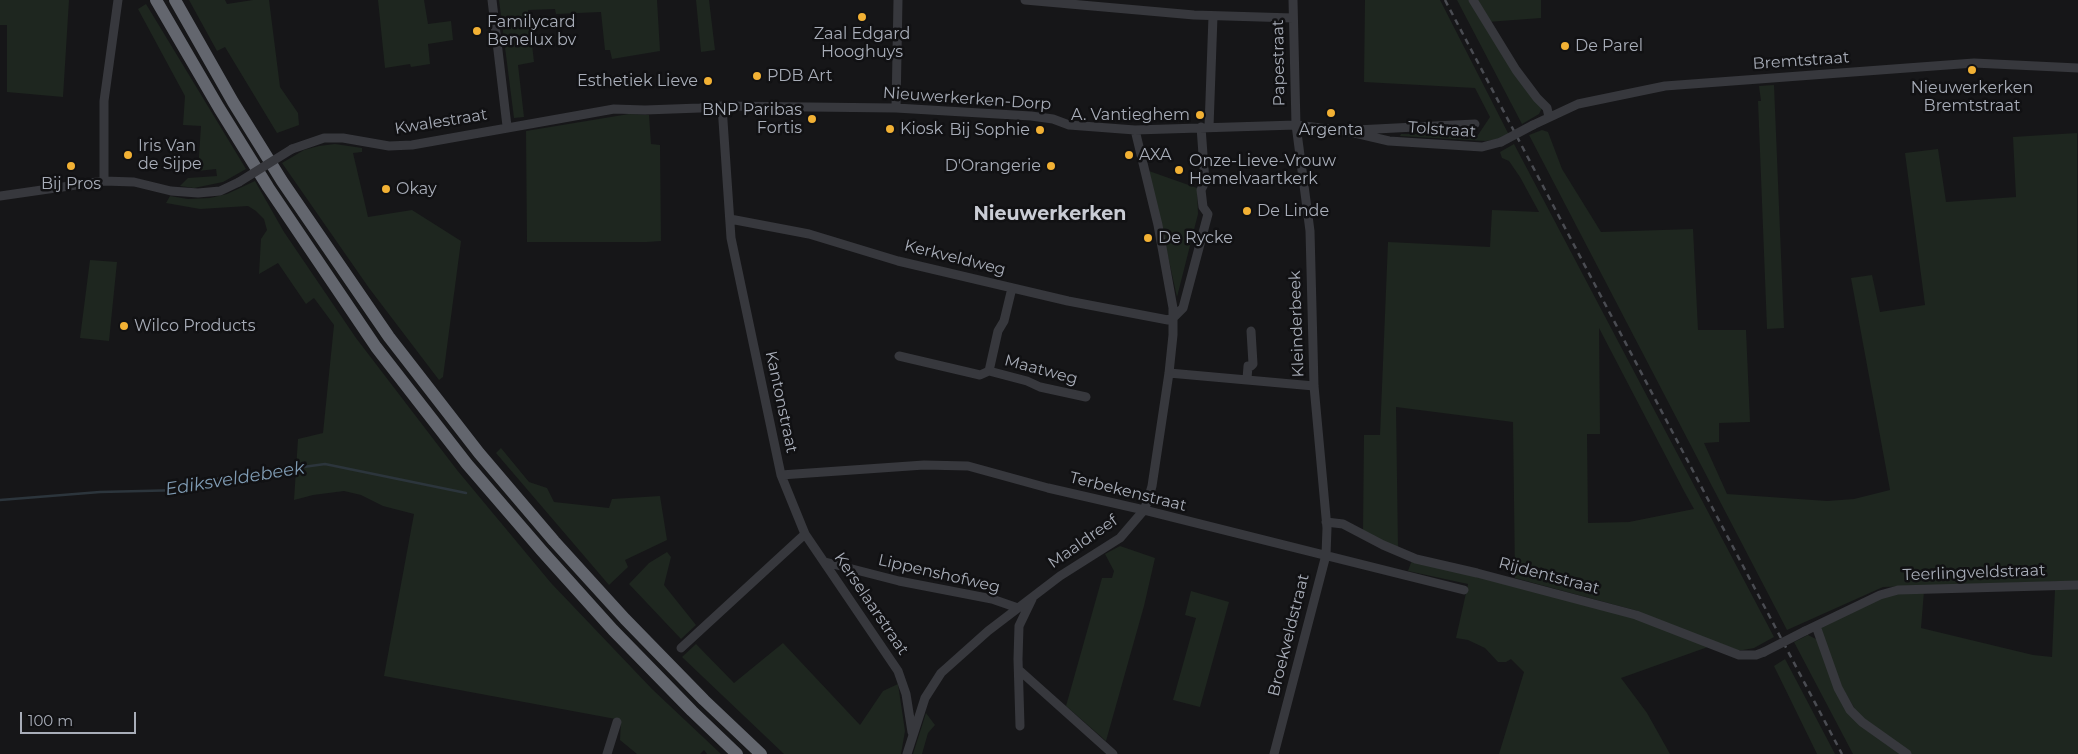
<!DOCTYPE html>
<style>
body{margin:0}
#map{position:relative;width:2078px;height:754px;overflow:hidden;background:#161618;font-family:Montserrat,sans-serif}
canvas{display:block}
.scale{position:absolute;left:20px;top:712px;width:116px;height:22px;box-sizing:border-box;border:2px solid #a8adb8;border-top:0;padding-left:6px;font-size:15px;line-height:18px;white-space:nowrap;color:#a8adb8;-webkit-text-stroke:4px #111113;paint-order:stroke}
</style>
<div id="map">
<canvas width="2078" height="754"></canvas>
<div class="scale">100 m</div>
</div>
<script>
const g = document.querySelector('canvas').getContext('2d');
g.lineJoin = 'round';
function fillPath(path, color) { g.fillStyle = color; g.fill(path, 'evenodd'); }
const shape = rows => new Path2D(rows.map(r => 'M' + r).join(''));
function trace(path, color, width, dash) { g.strokeStyle = color; g.lineWidth = width; g.lineCap = dash ? 'butt' : 'round'; g.setLineDash(dash || []); g.stroke(path); }
function write(font, color, halo, rows, align = 'center') {
  g.font = font + ' Montserrat,sans-serif'; g.lineWidth = 5; g.setLineDash([]); g.textBaseline = 'middle'; g.strokeStyle = halo; g.fillStyle = color; for (const [text, x, y, turn = 0] of rows) {
    g.save(); g.translate(x, y); g.rotate((+turn || 0) * Math.PI / 180); g.textAlign = isNaN(turn) ? turn : align; if (halo) g.strokeText(text, 0, 0); g.fillText(text, 0, 0); g.restore();
  }
}
const green = shape([
 [0,0,69,0,63,97,7,92,7,25,0,25],
 [189,0,225,0,227,4,253,0,269,0,280,87,298,113,299,125,277,133,225,47,217,51],
 [378,0,424,0,428,24,451,21,453,40,428,44,430,64,411,67,410,64,385,68],
 [499,0,657,0,660,51,612,59,610,50,605,50,601,12,556,14,555,9,528,10,534,62,518,65,524,117,514,118],
 [696,0,709,0,715,50,701,52],
 [1365,0,1440,0,1509,135,1494,140,1485,141,1400,136,1401,134,1478,135,1490,117,1475,88,1364,82],
 [1457,0,1471,0,1542,108,1539,114,1522,124],
 [1475,0,1541,0,1541,18,1487,22],
 [146,4,246,169,223,182,194,188,180,186,188,178,217,176,216,169,198,171,201,126,183,125,185,96,138,9],
 [1774,85,1784,328,1767,329,1758,101,1761,101,1759,86],
 [629,114,649,115,651,144,660,145,661,241,647,242,527,242,526,131],
 [1542,130,1548,132,1562,169,1601,232,1693,229,1698,330,1746,330,1750,422,1719,423,1719,442,1704,443,1727,494,1827,501,1854,499,1890,490,1851,278,1872,275,1880,312,1925,305,1905,153,1938,149,1946,202,2016,197,2013,137,2077,133,2078,581,1883,587,1787,630,1529,135],
 [335,144,362,148,362,152,353,153,368,217,412,210,461,241,443,377,439,380,369,288,282,163,304,150,319,146],
 [1514,144,1774,637,1754,648,1743,650,1737,650,1719,643,1621,678,1647,713,1670,754,1499,754,1524,672,1511,659,1506,662,1498,662,1485,648,1468,640,1456,638,1468,584,1408,571,1412,560,1636,618,1638,611,1515,578,1513,422,1396,407,1398,549,1363,532,1364,435,1380,435,1388,242,1490,247,1492,210,1539,212,1520,177,1509,161,1502,158,1500,152],
 [1599,328,1684,491,1694,509,1629,522,1588,523,1587,434,1600,434],
 [1149,171,1197,188,1198,214,1177,297],
 [255,181,284,232,356,338,457,470,551,583,652,689,721,754,707,754,704,750,700,754,637,754,620,740,621,720,384,676,414,514,383,506,361,495,344,491,313,495,294,500,298,439,323,433,334,325,314,298,306,304,278,263,259,274,261,239,267,230,264,219,256,211,248,206,200,209,166,203,170,196,188,199,210,198,227,194],
 [90,260,117,262,109,341,80,338],
 [501,448,529,482,547,488,554,502,609,508,612,499,660,496,667,540,625,560,628,567,609,585,496,453],
 [1120,546,1155,558,1144,606,1106,741,1066,706,1102,578,1112,578,1114,571,1105,554],
 [667,552,671,557,664,585,696,625,681,639,629,584,649,563],
 [2055,589,2078,589,2078,754,1911,754,1858,714,1840,684,1820,631,1821,626,1888,594,1924,591,1921,628,2033,655,2052,657],
 [1191,591,1229,602,1200,707,1173,700,1196,618,1185,615],
 [1808,635,1818,640,1845,705,1902,754,1853,754,1794,642],
 [783,643,860,725,883,691,898,684,905,731,901,754,784,754,682,657,696,644,734,683],
 [1785,659,1835,754,1817,754,1774,666],
 [926,713,935,725,928,733,922,754,913,754]
]);
const stream = shape([
 [0,500,100,492,183,490,202,481,325,464,466,493]
]);
const minor = shape([
 [492,0,507,126],
 [1025,0,1194,15,1293,18],
 [1473,0,1516,70,1537,98,1547,108,1549,117],
 [722,106,731,238,781,475,805,534,898,671,906,694,912,732],
 [896,108,898,0],
 [1533,125,1578,104,1665,86,1974,63,2078,68],
 [1209,127,1213,16],
 [1356,130,1475,124],
 [292,149,324,138,343,138,389,146,412,145,614,109,645,110,700,108,722,106,896,108,1031,116,1053,119,1069,125,1135,130,1296,125,1346,131,1389,141,1482,147,1501,142],
 [104,181,104,101,118,0],
 [0,196,104,181,134,182,171,191,198,193,220,191,239,182],
 [730,219,809,234,898,261,1068,301,1168,320,1173,318,1183,308,1208,214,1203,207,1201,190,1205,182,1201,127],
 [899,356,980,375,989,371,998,331,1004,321,1012,288],
 [989,371,1027,381,1040,387,1086,397],
 [1169,373,1314,386],
 [1247,379,1248,366,1251,366,1253,364,1251,331],
 [781,475,924,465,968,466,1048,488,1144,510,1464,590],
 [1326,522,1343,524,1383,545,1416,559,1477,573,1636,615,1739,655,1756,655,1764,652],
 [825,562,899,581,992,599,1018,608],
 [1816,626,1838,688,1850,710,1862,722,1907,754],
 [1805,631,1880,595,1898,590,2078,585],
 [681,648,805,534],
 [1019,670,1113,754],
 [1020,726,1018,659,1019,626,1032,599],
 [607,754,617,722],
 [907,754,925,698,941,673,988,631,1060,576,1120,538,1144,510,1148,500,1152,486,1169,373,1173,335,1173,308,1158,225,1135,130],
 [1274,754,1326,555,1327,528,1314,386,1310,231,1296,125,1293,0]
]);
const highway = shape([
 [156,0,219,108,268,187,376,347,467,464,542,551,613,630,692,711,737,754],
 [175,0,233,102,282,181,389,337,479,453,554,541,625,619,704,700,761,754]
]);
const rail = shape([
 [1445,0,1842,754]
]);
const minorBridge = shape([
 [1501,142,1533,125],
 [239,182,292,149],
 [1764,652,1805,631]
]);
const markers = [
 [862,17,5,"#f2b134"],
 [477,31,5,"#f2b134"],
 [1565,46,5,"#f2b134"],
 [1972,70,5,"#f2b134"],
 [757,76,5,"#f2b134"],
 [708,81,5,"#f2b134"],
 [1331,113,5,"#f2b134"],
 [1200,115,5,"#f2b134"],
 [812,119,5,"#f2b134"],
 [890,129,5,"#f2b134"],
 [1040,130,5,"#f2b134"],
 [128,155,5,"#f2b134"],
 [1129,155,5,"#f2b134"],
 [71,166,5,"#f2b134"],
 [1051,166,5,"#f2b134"],
 [1179,170,5,"#f2b134"],
 [386,189,5,"#f2b134"],
 [1247,211,5,"#f2b134"],
 [1148,238,5,"#f2b134"],
 [124,326,5,"#f2b134"]
];
const poiNames = [
 ["Familycard",487,22],
 ["Benelux bv",487,40],
 ["Zaal Edgard",862,34,"center"],
 ["Hooghuys",862,52,"center"],
 ["De Parel",1575,46],
 ["PDB Art",767,76],
 ["Esthetiek Lieve",698,81,"right"],
 ["Nieuwerkerken",1972,88,"center"],
 ["Bremtstraat",1972,106,"center"],
 ["BNP Paribas",802,110,"right"],
 ["Fortis",802,128,"right"],
 ["A. Vantieghem",1190,115,"right"],
 ["Kiosk",900,129],
 ["Bij Sophie",1030,130,"right"],
 ["Argenta",1331,130,"center"],
 ["Iris Van",138,146],
 ["de Sijpe",138,164],
 ["AXA",1139,155],
 ["Onze-Lieve-Vrouw",1189,161],
 ["Hemelvaartkerk",1189,179],
 ["D'Orangerie",1041,166,"right"],
 ["Bij Pros",71,184,"center"],
 ["Okay",396,189],
 ["De Linde",1257,211],
 ["De Rycke",1158,238],
 ["Wilco Products",134,326]
];
const streetNames = [
 ["Bremtstraat",1801,61,-4],
 ["Papestraat",1279,63,-91],
 ["Nieuwerkerken-Dorp",967,99,4],
 ["Kwalestraat",441,122,-9],
 ["Tolstraat",1442,130,4],
 ["Kerkveldweg",955,258,14],
 ["Kleinderbeek",1297,324,-92],
 ["Maatweg",1041,370,15],
 ["Kantonstraat",781,402,78],
 ["Terbekenstraat",1128,492,14],
 ["Maaldreef",1083,542,-35],
 ["Teerlingveldstraat",1974,573,-2],
 ["Lippenshofweg",939,574,13],
 ["Rijdentstraat",1549,576,15],
 ["Kerselaarstraat",871,604,56],
 ["Broekveldstraat",1289,635,-76]
];
const waterNames = [
 ["Ediksveldebeek",235,479,-9]
];
const quarterNames = [
 ["Nieuwerkerken",1050,214]
];
fillPath(green, '#1e261f');
trace(stream, '#2c353c', 2.5);
trace(minor, '#37383d', 9);
trace(highway, '#63666e', 12);
trace(rail, '#4a4c52', 2.5, [6, 5]);
trace(minorBridge, '#37383d', 9);
for (const [x, y, r, color] of markers) { const dot = new Path2D(); dot.arc(x, y, r, 0, 2 * Math.PI); g.fillStyle = color; g.fill(dot); trace(dot, '#111113', 2); }
write('16px', '#a8adb8', '#111113', poiNames, 'left');
write('16px', '#a8adb8', '#111113', streetNames);
write('italic 18px', '#7f9bb3', '#111113', waterNames);
write('bold 19px', '#c9ccd4', '#111113', quarterNames);
</script>
